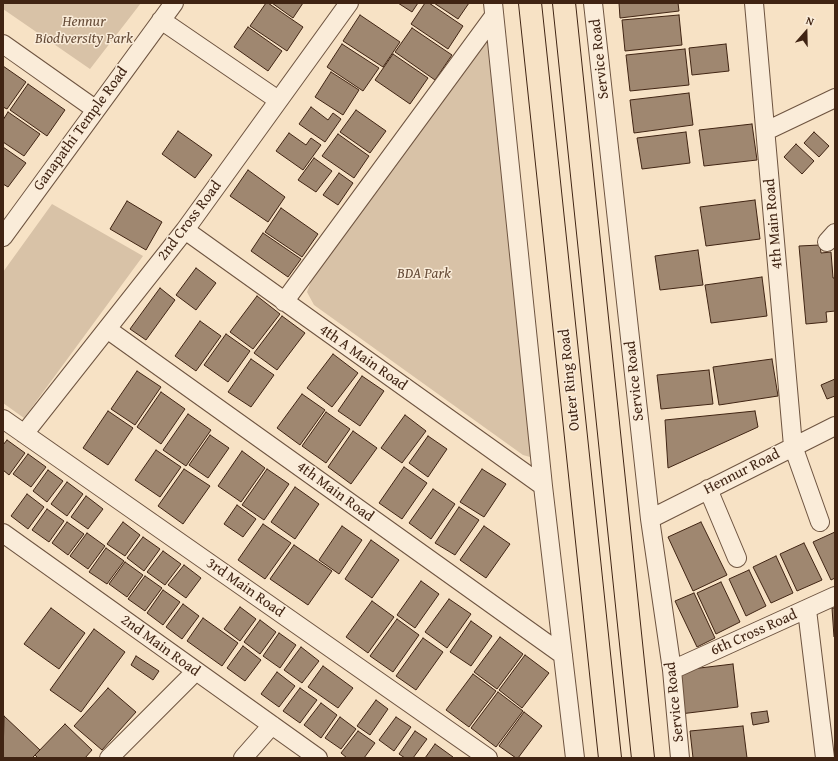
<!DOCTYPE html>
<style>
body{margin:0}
#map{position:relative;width:838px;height:761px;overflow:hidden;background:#f7e2c5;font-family:"Gentium Book Plus",serif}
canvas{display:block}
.frame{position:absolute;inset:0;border:4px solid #402413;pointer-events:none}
.north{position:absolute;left:786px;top:12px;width:40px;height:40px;-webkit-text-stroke:3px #faecd9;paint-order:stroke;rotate:20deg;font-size:11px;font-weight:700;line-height:16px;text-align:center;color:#402413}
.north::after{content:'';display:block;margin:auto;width:14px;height:18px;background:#402413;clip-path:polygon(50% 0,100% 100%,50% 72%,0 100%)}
</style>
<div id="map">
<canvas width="838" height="761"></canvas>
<div class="frame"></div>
<div class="north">N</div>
</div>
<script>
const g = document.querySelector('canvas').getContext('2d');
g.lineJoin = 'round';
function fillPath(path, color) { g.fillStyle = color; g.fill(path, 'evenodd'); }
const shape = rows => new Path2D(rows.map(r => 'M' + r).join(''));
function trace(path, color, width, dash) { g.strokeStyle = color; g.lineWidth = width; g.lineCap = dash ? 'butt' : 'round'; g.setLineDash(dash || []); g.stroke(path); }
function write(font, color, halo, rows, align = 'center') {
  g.font = font + ' "Gentium Book Plus",serif'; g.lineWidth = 3; g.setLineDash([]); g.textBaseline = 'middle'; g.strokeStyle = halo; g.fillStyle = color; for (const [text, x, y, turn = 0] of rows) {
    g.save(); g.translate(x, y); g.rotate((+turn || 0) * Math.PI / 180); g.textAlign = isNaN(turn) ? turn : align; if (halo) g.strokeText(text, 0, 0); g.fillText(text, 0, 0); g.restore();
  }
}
const green = shape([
 [3,3,141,3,90,69,3,9],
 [487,34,533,447,530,457,523,455,314,305,307,292,313,276],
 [52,204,143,256,24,418,3,403,3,272]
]);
const building = shape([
 [266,3,268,3,303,27,287,51,250,26,266,3],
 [272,3,303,3,293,18,272,3],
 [398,3,418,3,412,12,398,3],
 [425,3,429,3,463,26,448,49,411,24,425,3],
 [434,3,469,3,458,19,434,3],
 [619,3,678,3,679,11,620,18,619,3],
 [360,15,400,42,383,67,343,41,360,15],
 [679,15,682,45,625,51,622,20,679,15],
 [248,27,282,51,268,71,234,47,248,27],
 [412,28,452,55,435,80,395,52,412,28],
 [342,44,379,68,363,91,327,67,342,44],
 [726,44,729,71,692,75,689,48,726,44],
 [685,49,689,85,630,91,626,55,685,49],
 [393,54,428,78,410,104,375,80,393,54],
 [3,66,26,82,7,109,3,107,3,66],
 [331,72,359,90,343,115,315,97,331,72],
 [28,84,65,110,47,136,10,110,28,84],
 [689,93,693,125,634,133,630,100,689,93],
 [311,107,328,120,333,113,341,119,325,142,299,124,311,107],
 [356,110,386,131,370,153,340,132,356,110],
 [8,112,40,134,24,156,3,142,3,120,8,112],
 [752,124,757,160,704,166,699,130,752,124],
 [178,131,212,155,195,178,162,154,178,131],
 [686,132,690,163,642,169,637,138,686,132],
 [814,132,829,146,819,157,804,143,814,132],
 [289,133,306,145,311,138,321,145,303,170,276,151,289,133],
 [338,134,369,156,354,178,322,156,338,134],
 [796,144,814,161,802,174,784,157,796,144],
 [3,147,26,163,8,187,3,184,3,147],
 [314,158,332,171,316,192,298,180,314,158],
 [248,170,285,197,268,222,230,196,248,170],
 [339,173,353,183,338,205,323,195,339,173],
 [755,200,760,239,706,246,700,207,755,200],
 [127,201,162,222,146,250,110,229,127,201],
 [281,208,318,234,302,257,265,232,281,208],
 [263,233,301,259,288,277,251,251,263,233],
 [820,245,821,253,831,252,833,278,835,278,835,311,826,312,827,322,806,324,799,246,820,245],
 [698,250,703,285,660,290,655,256,698,250],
 [196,268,216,283,196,310,176,295,196,268],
 [762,277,767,316,711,323,705,285,762,277],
 [160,288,175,300,146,340,130,329,160,288],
 [257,296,280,314,253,349,230,332,257,296],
 [282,316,305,333,277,370,254,353,282,316],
 [200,321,221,336,196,371,175,356,200,321],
 [226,334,250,351,228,382,204,365,226,334],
 [333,354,358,373,332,407,307,388,333,354],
 [251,359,274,375,251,407,228,392,251,359],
 [772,359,778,396,719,405,713,367,772,359],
 [709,370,713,404,661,409,657,375,709,370],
 [137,371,161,387,135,425,111,409,137,371],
 [362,376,384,391,360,426,338,411,362,376],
 [835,379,835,396,827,399,821,385,835,379],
 [161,392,185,409,161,444,137,427,161,392],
 [302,394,325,410,300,445,277,428,302,394],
 [108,411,133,428,108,465,83,448,108,411],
 [755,411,758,427,668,468,665,420,755,411],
 [326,412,350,429,326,463,302,446,326,412],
 [188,414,211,430,186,466,163,450,188,414],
 [405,415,426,431,402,463,381,448,405,415],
 [353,431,377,448,351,484,328,467,353,431],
 [210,435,229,448,208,478,189,465,210,435],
 [428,436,447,449,428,477,409,463,428,436],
 [7,440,25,453,9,475,3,470,3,445,7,440],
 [156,450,181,467,160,497,135,480,156,450],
 [242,451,265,468,241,502,218,486,242,451],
 [28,454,46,467,31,487,13,474,28,454],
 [404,467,427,483,402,519,379,503,404,467],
 [184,469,210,486,183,524,158,506,184,469],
 [267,469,289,484,264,520,242,505,267,469],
 [482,469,506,484,484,517,460,502,482,469],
 [48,470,63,481,47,502,33,491,48,470],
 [67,482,83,494,67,516,51,504,67,482],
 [295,487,319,504,295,539,271,522,295,487],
 [433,489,455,504,431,539,409,523,433,489],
 [27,494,44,507,28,529,11,516,27,494],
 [86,496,103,509,88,529,71,517,86,496],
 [237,505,256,519,243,537,224,524,237,505],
 [459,507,479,520,455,555,435,543,459,507],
 [47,509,64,521,49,542,32,530,47,509],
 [67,522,84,534,68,555,52,543,67,522],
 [123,522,140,535,125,556,107,544,123,522],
 [701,522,727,575,693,591,668,537,701,522],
 [263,524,291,543,265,579,238,560,263,524],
 [342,526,362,540,339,574,319,560,342,526],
 [484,526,510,544,486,578,460,560,484,526],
 [835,532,835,578,831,580,813,542,835,532],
 [87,533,105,546,88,569,70,556,87,533],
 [143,537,160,549,144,571,127,558,143,537],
 [371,540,399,560,372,598,345,579,371,540],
 [804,543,822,580,797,591,780,554,804,543],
 [294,545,332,571,308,605,270,579,294,545],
 [106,548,124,561,107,584,89,572,106,548],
 [163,551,181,564,165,585,147,572,163,551],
 [776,556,793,593,771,603,753,567,776,556],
 [125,562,143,575,127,597,109,584,125,562],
 [184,565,201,578,186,598,168,585,184,565],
 [749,570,766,606,746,616,729,579,749,570],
 [145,576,162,588,145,611,128,599,145,576],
 [421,581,439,594,415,628,397,615,421,581],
 [721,582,740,622,716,634,697,593,721,582],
 [163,590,180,602,163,625,147,613,163,590],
 [694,593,715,638,697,647,675,601,694,593],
 [449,599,471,614,447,648,425,632,449,599],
 [372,601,394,617,368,653,346,637,372,601],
 [183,604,199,616,182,639,166,627,183,604],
 [240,607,256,619,240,641,224,629,240,607],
 [51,608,85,633,59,669,24,644,51,608],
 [832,608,835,608,835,637,834,637,832,608],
 [203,618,238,643,222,666,187,641,203,618],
 [397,619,419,635,393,672,370,656,397,619],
 [260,620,276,632,260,654,244,642,260,620],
 [471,621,492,636,471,666,450,652,471,621],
 [94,629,125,652,81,712,50,690,94,629],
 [279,633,296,645,280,668,263,656,279,633],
 [500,637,523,654,497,689,474,672,500,637],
 [423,638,443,652,416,690,396,676,423,638],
 [243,646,261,660,245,681,227,668,243,646],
 [301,647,319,661,302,683,284,670,301,647],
 [525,655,549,673,522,708,499,690,525,655],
 [136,656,159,671,153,680,131,665,136,656],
 [733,664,738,707,680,714,675,671,733,664],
 [323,666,353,688,338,708,308,687,323,666],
 [277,672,295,686,279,707,261,694,277,672],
 [473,674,496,691,469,727,446,710,473,674],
 [108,688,136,712,102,750,74,726,108,688],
 [300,688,317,700,300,723,283,711,300,688],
 [498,692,523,711,496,747,471,728,498,692],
 [376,700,388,709,370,735,357,726,376,700],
 [321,703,337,715,321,738,304,725,321,703],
 [767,711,769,722,753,725,751,713,767,711],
 [524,712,542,726,518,758,516,758,499,746,524,712],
 [4,716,40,750,32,758,3,758,4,716],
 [340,717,356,729,341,749,325,738,340,717],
 [396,717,411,727,394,751,379,740,396,717],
 [65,724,92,750,85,758,38,758,35,755,65,724],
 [743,726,747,758,693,758,690,731,743,726],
 [358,731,375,743,364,758,347,758,341,753,358,731],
 [415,731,427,739,413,758,405,758,399,754,415,731],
 [435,744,453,757,453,758,425,758,435,744]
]);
const minor = shape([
 [493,3,543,486,575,758],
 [593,3,650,519,672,670,680,758],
 [754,3,793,446,820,522],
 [161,20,278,100],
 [3,44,95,109],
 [766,131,835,98],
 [185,230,543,486],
 [3,237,174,3],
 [827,242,835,233],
 [284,302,494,16],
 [107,329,563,655],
 [3,419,488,758],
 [24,434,185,230,349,3],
 [708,489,737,558],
 [650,519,835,426],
 [3,533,318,758],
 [807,610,825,758],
 [672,670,835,596],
 [109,758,196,671],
 [243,758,272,725]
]);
const highway = shape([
 [530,3,610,758],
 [564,3,643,758]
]);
const parkNames = [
 ["Hennur",84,22],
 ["Biodiversity Park",84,39],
 ["BDA Park",424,274]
];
const streetNames = [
 ["Service Road",600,59,-96],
 ["Ganapathi Temple Road",81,129,-54],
 ["2nd Cross Road",190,221,-53],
 ["4th Main Road",774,224,-95],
 ["4th A Main Road",363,358,35],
 ["Outer Ring Road",570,380,-96],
 ["Service Road",635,381,-96],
 ["Hennur Road",742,472,-27],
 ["4th Main Road",335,492,36],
 ["3rd Main Road",245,588,35],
 ["6th Cross Road",754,633,-24],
 ["2nd Main Road",160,646,36],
 ["Service Road",675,702,-96]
];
fillPath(green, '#d8c2a7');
fillPath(building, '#9f8770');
trace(building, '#402413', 1);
trace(minor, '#6e5440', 20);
trace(highway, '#402413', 24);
trace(minor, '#faecd9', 18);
trace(highway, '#f7e2c5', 22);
write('italic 15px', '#664c38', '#faecd9', parkNames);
write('15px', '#402413', '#faecd9', streetNames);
</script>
